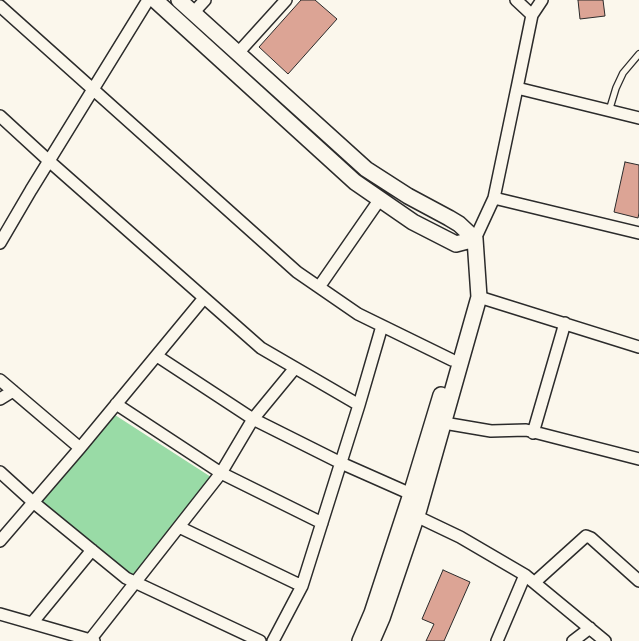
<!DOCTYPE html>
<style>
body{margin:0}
canvas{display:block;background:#fbf7ec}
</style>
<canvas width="639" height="641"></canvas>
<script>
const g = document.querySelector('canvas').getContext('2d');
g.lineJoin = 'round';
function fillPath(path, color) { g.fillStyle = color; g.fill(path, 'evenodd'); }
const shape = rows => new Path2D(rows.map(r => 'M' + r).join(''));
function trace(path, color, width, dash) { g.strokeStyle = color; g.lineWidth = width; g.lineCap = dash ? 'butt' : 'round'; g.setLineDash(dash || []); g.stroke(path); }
const green = shape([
 [115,415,211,477,132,576,41,503]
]);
const building = shape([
 [301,0,315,0,337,19,288,74,259,47,301,0],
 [578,0,603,0,605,16,580,19,578,0],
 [625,162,639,165,639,213,638,218,614,212,625,162],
 [443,570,470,582,444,641,426,641,434,624,422,619,443,570]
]);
const lane = shape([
 [609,111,616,88,623,73,639,54]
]);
const street = shape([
 [516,0,532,15],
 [0,6,297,272,358,314,452,360],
 [193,13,205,0],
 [238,53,286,0],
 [517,88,532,15,542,0],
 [0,116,49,161,261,348,359,405],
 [494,198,517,88,639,118],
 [475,239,494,198,639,233],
 [0,243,31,190,148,0],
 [319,287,380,199],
 [479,297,639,347],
 [157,356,253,419,341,463,411,494],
 [0,380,80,448],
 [0,399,13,391],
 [116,404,221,473,322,523],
 [444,423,491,431,526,430,639,459],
 [533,433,565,323],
 [0,472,33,502,126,578,260,641],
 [416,516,460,537,525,575,605,641],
 [179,527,302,586],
 [0,541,80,448,204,298],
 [535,582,586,536,591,538,639,581],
 [0,614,94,641],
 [32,623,92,550],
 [90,640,221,473,253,419,295,368],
 [273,641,302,586,359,405,382,326],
 [497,641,525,575],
 [573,641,590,628]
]);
const secondary = shape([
 [155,0,355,182,413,222,456,244,475,239],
 [179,0,366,169,408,196,449,218,459,224,475,239,479,297,419,509,382,618,372,641],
 [360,641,372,613,411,494,441,395]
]);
fillPath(green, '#99dba6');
fillPath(building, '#dca495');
trace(building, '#2b2b2b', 1);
trace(lane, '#2b2b2b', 8);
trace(street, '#2b2b2b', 14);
trace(secondary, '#2b2b2b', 18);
trace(lane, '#fbf7ec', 5.5);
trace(street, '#fbf7ec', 11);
trace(secondary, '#fbf7ec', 15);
</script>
